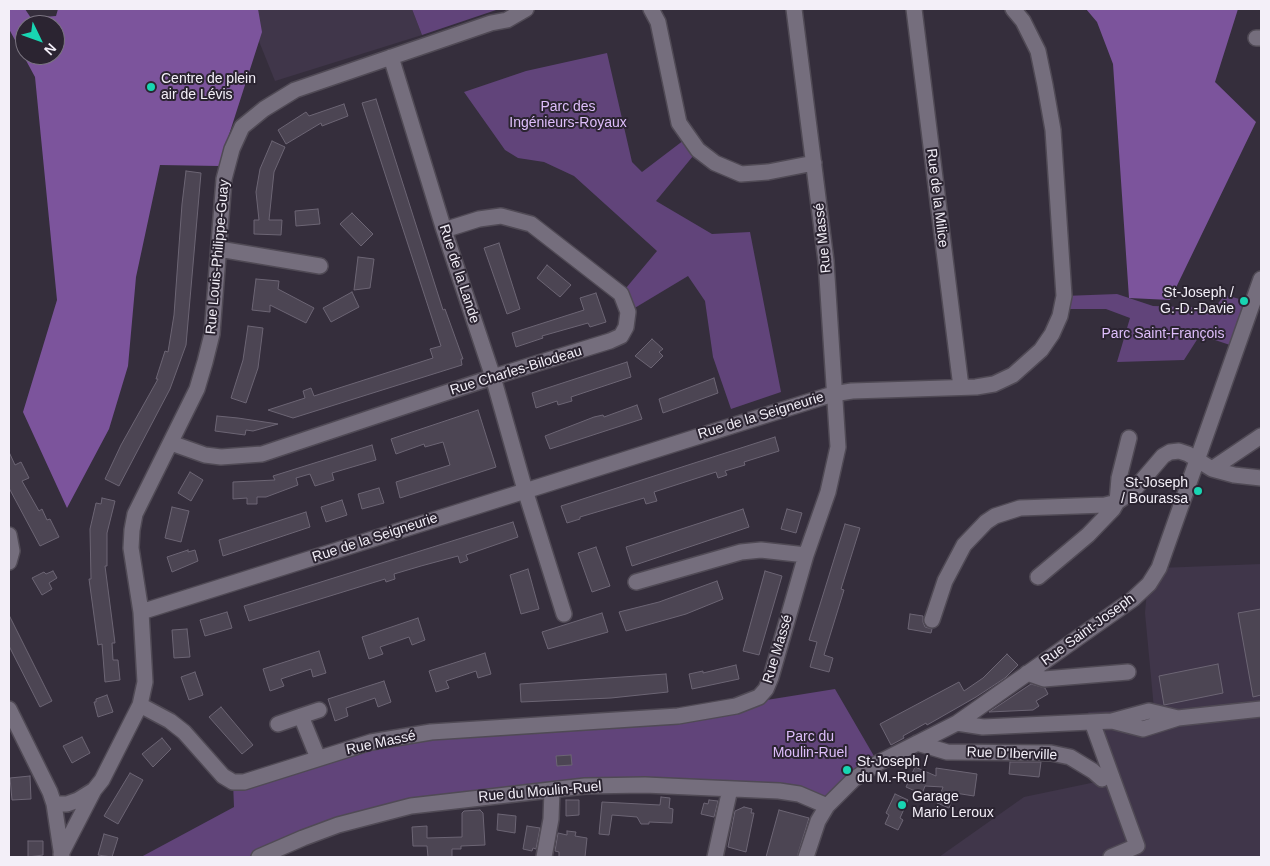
<!DOCTYPE html>
<meta charset="utf-8">
<style>
body{margin:0}
#map{position:relative;width:1270px;height:866px;overflow:hidden;background:#352e3c;font-family:Helvetica,sans-serif}
canvas{display:block}
.frame{position:absolute;inset:0;border:10px solid #f3eff8;pointer-events:none}
.north{position:absolute;left:15px;top:15px;width:50px;height:50px;box-sizing:border-box;background:#2b2431;border:1px solid #7b7581;border-radius:50%;rotate:132deg;font-size:14px;font-weight:700;line-height:20px;text-align:center;color:#f3eff8}
.north::after{content:'';display:block;margin:auto;width:18px;height:22px;background:#18d5b2;clip-path:polygon(50% 0,100% 100%,50% 72%,0 100%)}
</style>
<div id="map">
<canvas width="1270" height="866"></canvas>
<div class="frame"></div>
<div class="north">N</div>
</div>
<script>
const g = document.querySelector('canvas').getContext('2d');
g.lineJoin = 'round';
function fillPath(path, color) { g.fillStyle = color; g.fill(path, 'evenodd'); }
const shape = rows => new Path2D(rows.map(r => 'M' + r).join(''));
function trace(path, color, width, dash) { g.strokeStyle = color; g.lineWidth = width; g.lineCap = dash ? 'butt' : 'round'; g.setLineDash(dash || []); g.stroke(path); }
function write(font, color, halo, rows, align = 'center') {
  g.font = font + ' Helvetica,sans-serif'; g.lineWidth = 4; g.setLineDash([]); g.textBaseline = 'middle'; g.strokeStyle = halo; g.fillStyle = color; for (const [text, x, y, turn = 0] of rows) {
    g.save(); g.translate(x, y); g.rotate((+turn || 0) * Math.PI / 180); g.textAlign = isNaN(turn) ? turn : align; if (halo) g.strokeText(text, 0, 0); g.fillText(text, 0, 0); g.restore();
  }
}
const built = shape([
 [246,9,412,9,422,35,275,81],
 [1261,564,1261,857,939,857,1024,797,1110,779,1109,771,1088,712,1154,709,1145,613,1147,590,1159,568]
]);
const green = shape([
 [412,9,499,9,422,35],
 [607,53,632,162,642,172,688,137,698,150,656,201,712,234,750,232,781,392,731,409,713,357,705,301,688,276,628,312,621,294,657,251,574,176,544,162,518,158,505,150,464,92,526,71],
 [1117,294,1153,306,1214,308,1225,295,1254,303,1236,347,1200,335,1184,360,1117,362,1130,318,1106,309,1061,309,1064,296],
 [835,689,878,763,827,806,812,799,645,785,411,806,259,857,141,857,234,807,233,782,371,742,748,703]
]);
const forest = shape([
 [9,9,25,9,31,18,56,16,58,9,258,9,262,32,219,166,160,165,136,277,128,366,109,429,67,508,23,412,57,300,35,77,9,29],
 [25,25,55,25,55,55,25,55],
 [1086,9,1238,9,1215,82,1256,122,1170,300,1129,298,1113,64,1097,22]
]);
const building = shape([
 [376,99,443,310,445,309,463,359,461,359,462,365,293,418,268,410,305,398,303,391,311,388,314,396,433,358,430,349,441,346,362,103,376,99],
 [344,104,348,116,322,126,321,123,286,144,278,130,306,112,309,116,344,104],
 [272,141,285,147,274,172,269,220,282,220,281,235,254,234,254,220,259,220,256,192,260,169,272,141],
 [186,171,201,173,186,345,170,389,119,486,105,479,121,445,158,379,156,379,165,351,168,352,174,315,182,204,186,171],
 [318,209,320,224,296,226,295,211,318,209],
 [352,213,373,234,361,246,340,224,352,213],
 [499,243,520,309,507,314,484,248,499,243],
 [358,257,374,259,370,288,354,290,358,257],
 [547,265,571,285,560,297,537,278,547,265],
 [256,279,279,281,278,289,314,308,306,323,270,305,270,312,252,310,256,279],
 [352,292,359,307,331,322,323,308,352,292],
 [596,293,606,322,590,327,588,323,542,336,543,338,516,347,512,333,584,310,580,298,596,293],
 [248,326,263,328,258,368,246,403,231,398,243,360,248,326],
 [652,339,663,349,659,352,663,356,651,368,635,356,652,339],
 [627,362,631,377,571,397,572,401,558,405,557,401,536,408,532,393,627,362],
 [714,378,718,393,663,413,659,399,714,378],
 [637,405,642,419,550,449,545,436,594,417,603,415,604,417,637,405],
 [478,410,496,467,400,498,396,482,450,465,443,442,425,447,424,444,396,454,391,439,478,410],
 [217,416,238,418,278,424,253,431,246,430,245,435,215,431,217,416],
 [775,437,779,451,744,462,745,465,725,471,727,475,718,478,716,472,654,492,657,501,646,504,644,498,580,517,580,519,567,523,561,506,775,437],
 [372,445,376,460,332,473,334,480,315,486,310,474,296,478,298,485,266,497,257,497,257,504,247,504,247,498,233,499,233,482,275,480,273,476,372,445],
 [9,452,15,465,21,462,29,478,22,481,39,511,42,509,47,520,50,519,59,537,40,546,9,488,9,452],
 [190,472,203,480,191,501,178,493,190,472],
 [379,488,384,503,362,509,358,494,379,488],
 [102,498,115,501,107,533,107,566,105,566,115,643,112,643,113,660,118,660,120,680,105,682,102,644,98,645,89,579,91,579,90,529,96,503,101,504,102,498],
 [342,500,347,515,326,522,321,507,342,500],
 [172,507,189,511,181,542,165,538,172,507],
 [743,509,749,527,632,566,626,547,743,509],
 [787,509,802,513,796,533,781,529,787,509],
 [306,512,310,527,223,556,219,540,306,512],
 [513,522,518,537,466,555,468,560,460,563,458,556,421,566,394,574,395,579,386,582,385,579,249,621,244,606,513,522],
 [845,524,860,528,841,589,844,590,824,655,833,658,829,672,810,667,817,642,809,640,845,524],
 [596,547,610,586,592,592,578,553,596,547],
 [188,550,188,552,195,550,198,561,172,572,167,557,188,550],
 [528,569,539,609,521,614,510,575,528,569],
 [53,571,57,578,49,583,52,589,42,595,32,578,44,572,46,574,53,571],
 [765,571,782,576,759,655,743,651,765,571],
 [717,581,723,599,686,614,626,631,619,612,659,602,717,581],
 [1261,609,1261,695,1253,697,1238,613,1261,609],
 [227,612,232,628,205,636,200,620,227,612],
 [602,613,608,632,548,649,542,632,602,613],
 [910,614,923,616,923,622,925,627,932,629,931,633,908,629,910,614],
 [9,615,52,701,40,707,9,646,9,615],
 [418,618,425,640,412,645,409,637,380,647,383,654,369,659,362,637,418,618],
 [187,629,190,657,174,658,172,630,187,629],
 [319,651,326,673,313,677,311,669,281,679,284,686,270,691,263,669,319,651],
 [485,653,491,674,478,678,476,671,446,681,449,688,436,692,429,671,485,653],
 [1007,654,1018,665,1005,678,976,697,927,725,926,723,903,736,904,738,891,745,880,724,959,682,964,691,983,678,1007,654],
 [1218,664,1223,693,1164,705,1159,676,1218,664],
 [736,665,739,679,692,689,689,674,703,671,703,673,736,665],
 [195,672,203,695,189,700,181,677,195,672],
 [666,674,668,692,611,698,521,702,520,684,666,674],
 [384,681,391,702,378,707,375,698,346,708,348,716,335,721,328,699,384,681],
 [1031,684,1045,688,1048,694,1036,701,1039,706,1033,710,989,712,1031,684],
 [107,695,113,712,98,717,94,702,96,702,96,699,107,695],
 [221,707,253,745,242,754,209,717,221,707],
 [82,737,90,753,72,763,63,746,82,737],
 [162,738,171,749,153,767,142,754,162,738],
 [571,755,572,765,557,766,556,756,571,755],
 [1010,762,1041,762,1039,777,1009,774,1010,762],
 [915,767,936,776,936,768,977,774,974,796,955,793,949,808,937,803,943,787,925,786,922,794,906,787,915,767],
 [130,773,143,780,118,824,104,816,130,773],
 [30,776,31,799,12,800,10,778,30,776],
 [895,794,908,800,900,818,903,820,898,830,885,824,889,815,886,813,895,794],
 [661,797,670,798,669,808,673,809,672,823,649,822,649,824,641,824,637,817,612,815,609,835,599,834,602,802,660,805,661,797],
 [566,800,579,800,579,815,566,816,566,800],
 [709,800,718,801,714,817,701,814,704,803,708,804,709,800],
 [744,807,752,809,751,813,754,813,746,852,728,847,735,811,744,807],
 [480,810,483,813,485,845,461,846,461,849,452,849,452,857,428,857,427,846,413,846,412,827,427,826,427,838,462,837,462,813,464,811,480,810],
 [779,810,809,818,797,857,766,857,779,810],
 [498,814,516,816,515,833,497,830,498,814],
 [527,826,540,828,536,849,533,848,532,851,523,849,527,826],
 [567,831,576,832,575,836,587,838,585,857,559,857,559,852,555,851,558,833,567,835,567,831],
 [104,834,118,838,112,857,98,855,104,834],
 [28,841,43,841,43,855,28,857,28,841]
]);
const minor = shape([
 [651,9,658,22,679,123,698,150,715,163,741,174,768,172,814,163],
 [914,9,961,387],
 [1256,38,1261,38],
 [391,57,444,230,493,377,525,490,564,614],
 [219,249,320,266],
 [171,443,205,455,221,457,262,454,493,377,610,341,621,336,626,327,628,312,621,294,531,224,501,216,479,219,444,230],
 [1212,469,1261,436],
 [9,535,12,551,9,562],
 [1038,577,1088,535,1113,509,1117,502,1119,478,1129,438],
 [636,582,741,552,761,550,806,555],
 [141,612,833,394,852,391,976,387,994,384,1013,375,1041,350,1052,334,1060,316,1064,296,1053,130,1045,85,1038,51,1023,21,1013,9],
 [932,620,945,581,964,545,986,522,995,516,1020,508,1105,505,1117,502,1133,491,1163,456,1170,452,1179,451,1188,454,1212,469,1234,475,1261,478],
 [1027,673,1044,679,1128,672],
 [140,705,170,721,184,732,223,776,233,782,244,782,371,742,431,732,678,716,736,706,759,697,766,689,771,677,806,555,828,492,838,447,826,261,794,9],
 [9,709,50,792,54,804,62,857],
 [1178,718,1261,709],
 [1092,722,1137,846,1111,857],
 [957,723,983,727,1112,721,1149,711,1178,718,1143,729,1112,721],
 [278,724,301,716],
 [917,743,947,752,1051,753,1070,757,1093,771,1102,779],
 [318,758,301,716,319,710],
 [54,804,67,804,78,800,94,790,102,780,140,705,145,682,141,612,131,548,132,530,135,514,197,389,205,362,212,334,224,179,232,149,242,127,264,109,295,90,491,23,507,20,526,9],
 [61,854,94,790],
 [259,857,303,838,338,825,411,806,585,786,645,785,779,791,799,794,827,806],
 [544,857,551,819,552,790],
 [715,857,730,789],
 [806,857,818,821,827,806,854,779,878,763,957,723,1133,599,1149,584,1159,568,1261,279]
]);
const markers = [
 [151,87,5,"#18d5b2"],
 [1244,301,5,"#18d5b2"],
 [1198,491,5,"#18d5b2"],
 [847,770,5,"#18d5b2"],
 [902,805,5,"#18d5b2"]
];
const poiNames = [
 ["Centre de plein",161,79],
 ["air de Lévis",161,95],
 ["St-Joseph /",1234,293,"right"],
 ["G.-D.-Davie",1234,309,"right"],
 ["St-Joseph",1188,483,"right"],
 ["/ Bourassa",1188,499,"right"],
 ["St-Joseph /",857,762],
 ["du M.-Ruel",857,778],
 ["Garage",912,797],
 ["Mario Leroux",912,813]
];
const parkNames = [
 ["Parc des",568,107],
 ["Ingénieurs-Royaux",568,123],
 ["Parc Saint-François",1163,334],
 ["Parc du",810,737],
 ["Moulin-Ruel",810,753]
];
const streetNames = [
 ["Rue de la Milice",937,198,83],
 ["Rue Massé",823,238,-96],
 ["Rue Louis-Philippe-Guay",218,257,-85],
 ["Rue de la Lande",459,274,72],
 ["Rue Charles-Bilodeau",516,371,-17],
 ["Rue de la Seigneurie",761,416,-17],
 ["Rue de la Seigneurie",375,538,-18],
 ["Rue Saint-Joseph",1088,630,-36],
 ["Rue Massé",778,649,-73],
 ["Rue Massé",381,743,-12],
 ["Rue D'Iberville",1012,754,2],
 ["Rue du Moulin-Ruel",540,792,-5]
];
fillPath(built, '#40364a');
fillPath(green, '#61447a');
fillPath(forest, '#7c549c');
fillPath(building, '#4c4553');
trace(building, '#6c6574', 1);
trace(minor, '#504a55', 18);
trace(minor, '#756e7d', 15);
for (const [x, y, r, color] of markers) { const dot = new Path2D(); dot.arc(x, y, r, 0, 2 * Math.PI); g.fillStyle = color; g.fill(dot); trace(dot, '#2b2431', 2); }
write('14px', '#f3eff8', '#2b2431', poiNames, 'left');
write('14px', '#debefb', '#2b2431', parkNames);
write('14px', '#f3eff8', '#2b2431', streetNames);
</script>
